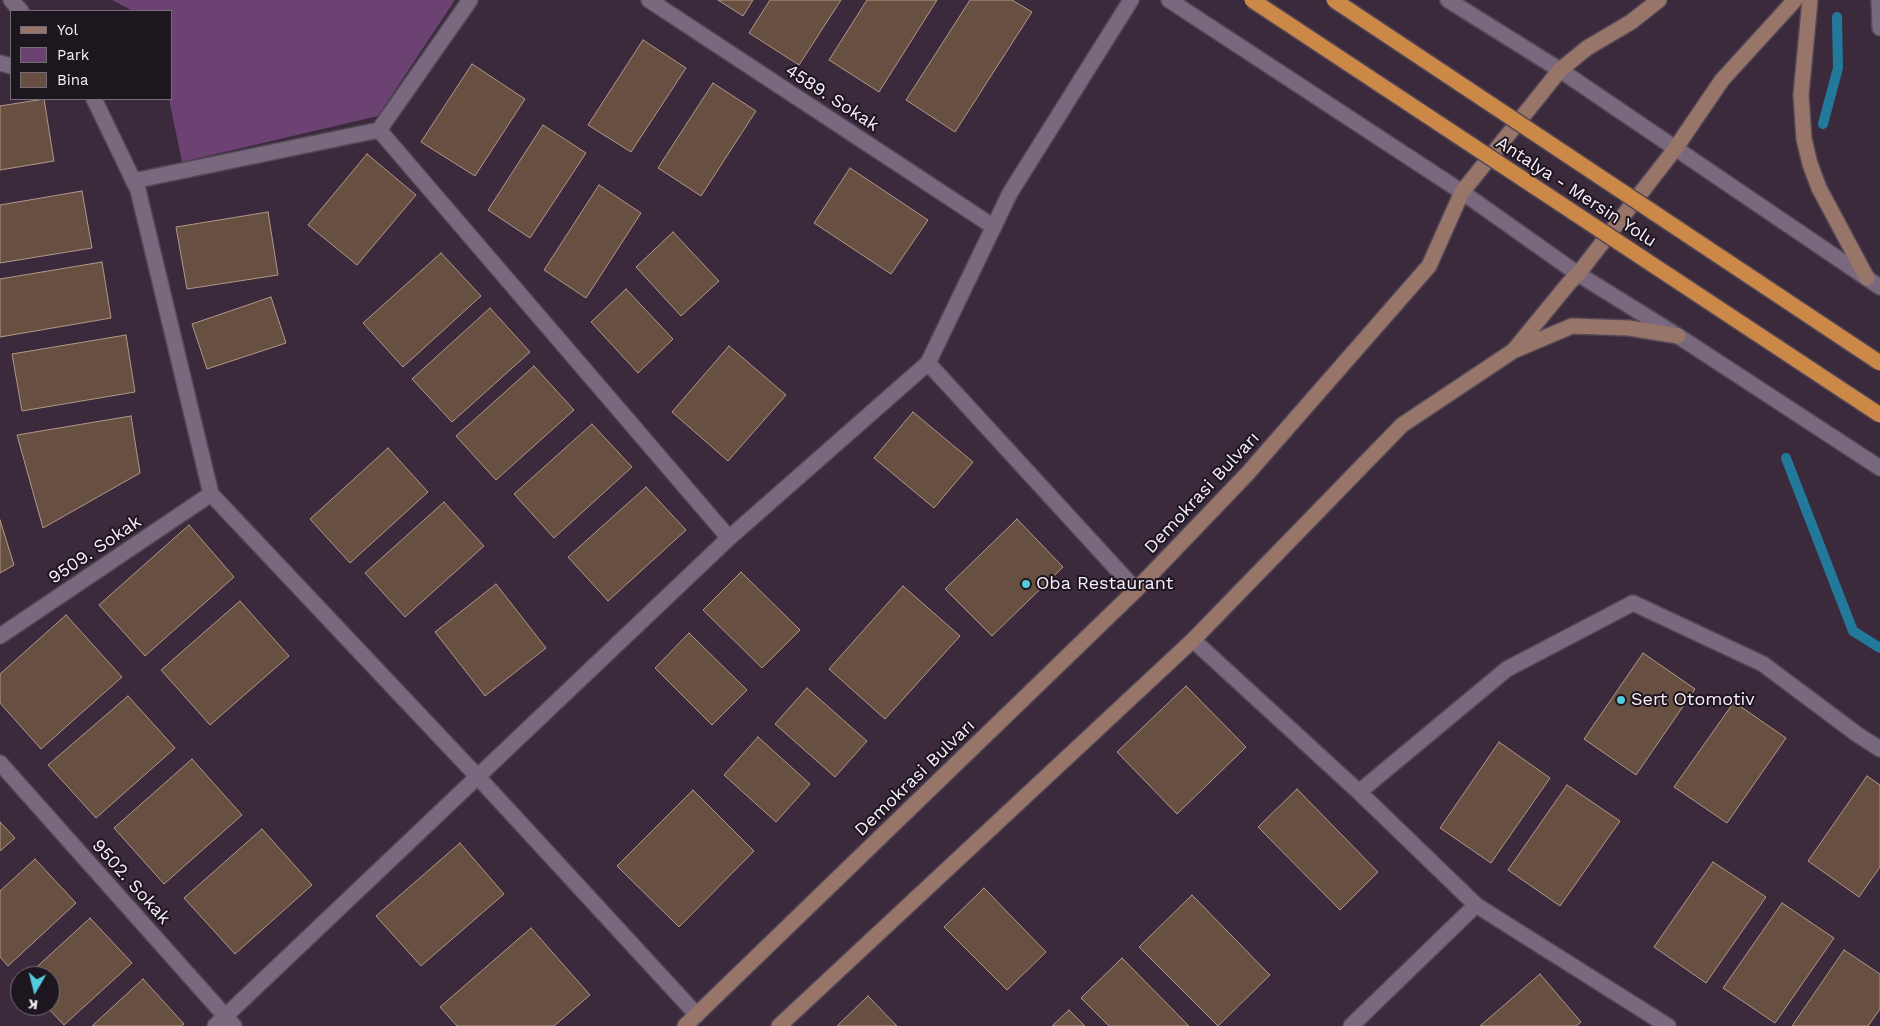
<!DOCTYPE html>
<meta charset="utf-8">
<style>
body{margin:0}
#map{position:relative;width:1880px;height:1026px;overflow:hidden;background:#3a2a3c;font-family:"Work Sans",sans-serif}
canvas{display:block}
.legend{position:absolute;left:10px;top:10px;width:162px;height:90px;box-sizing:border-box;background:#1d161e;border:1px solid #756d76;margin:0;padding:6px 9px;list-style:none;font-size:15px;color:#f9effb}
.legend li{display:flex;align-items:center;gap:10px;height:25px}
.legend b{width:25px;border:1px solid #756d76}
.north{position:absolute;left:10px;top:966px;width:50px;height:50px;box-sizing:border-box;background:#1d161e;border:1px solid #756d76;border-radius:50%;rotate:188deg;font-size:14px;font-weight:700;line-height:20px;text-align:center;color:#f9effb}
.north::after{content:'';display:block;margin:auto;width:18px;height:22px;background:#54cadd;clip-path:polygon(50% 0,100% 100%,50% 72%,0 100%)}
</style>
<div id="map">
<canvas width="1880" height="1026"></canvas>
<ul class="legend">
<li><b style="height:6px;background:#987569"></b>Yol</li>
<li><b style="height:14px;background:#6b4272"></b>Park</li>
<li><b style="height:14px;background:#675042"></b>Bina</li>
</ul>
<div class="north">K</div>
</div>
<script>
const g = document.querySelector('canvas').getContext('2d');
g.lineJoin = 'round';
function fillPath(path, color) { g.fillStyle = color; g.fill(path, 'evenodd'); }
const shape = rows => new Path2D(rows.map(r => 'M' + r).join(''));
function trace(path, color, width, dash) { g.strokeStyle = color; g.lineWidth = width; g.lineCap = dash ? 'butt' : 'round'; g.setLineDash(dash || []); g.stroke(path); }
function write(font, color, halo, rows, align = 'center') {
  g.font = font + ' "Work Sans",sans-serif'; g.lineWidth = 4; g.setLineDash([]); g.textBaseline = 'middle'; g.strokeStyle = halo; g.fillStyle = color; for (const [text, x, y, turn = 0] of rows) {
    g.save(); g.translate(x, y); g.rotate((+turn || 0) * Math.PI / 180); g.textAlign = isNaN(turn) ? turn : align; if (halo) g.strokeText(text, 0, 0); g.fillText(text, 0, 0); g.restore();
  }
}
const green = shape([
 [112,0,455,0,378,116,182,162,169,99,171,99,171,11,133,11]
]);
const stream = shape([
 [1823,124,1838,68,1837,17],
 [1786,458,1853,631,1880,648]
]);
const building = shape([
 [718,0,753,0,743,16,718,0],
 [770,0,841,0,799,65,749,33,770,0],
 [867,0,937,0,879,92,829,60,867,0],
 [970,0,1012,0,1032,12,955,132,906,100,970,0],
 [643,40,686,68,631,152,588,125,643,40],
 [472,64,525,99,475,176,421,142,472,64],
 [713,83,756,111,701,196,658,168,713,83],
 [44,99,54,161,0,170,0,106,44,99],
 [543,125,586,153,530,238,488,210,543,125],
 [367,154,416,195,357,265,308,225,367,154],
 [850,168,928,220,891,274,814,223,850,168],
 [599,185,641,213,586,298,544,270,599,185],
 [82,191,92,248,0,263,0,205,82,191],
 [268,212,278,275,187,289,176,227,268,212],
 [673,232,719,281,681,316,636,267,673,232],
 [441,253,481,296,403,367,363,323,441,253],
 [102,262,111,318,0,337,0,279,102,262],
 [626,289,673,339,638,373,591,322,626,289],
 [271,297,286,343,207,369,192,324,271,297],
 [490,308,530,352,452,422,412,379,490,308],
 [126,335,135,392,22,411,12,354,126,335],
 [729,346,786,395,728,461,672,412,729,346],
 [534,366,574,410,496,480,456,436,534,366],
 [913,412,973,462,934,508,874,458,913,412],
 [131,416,140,473,43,528,17,435,131,416],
 [592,424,632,467,554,538,514,494,592,424],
 [388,448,428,492,350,563,310,519,388,448],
 [646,487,686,530,608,601,568,557,646,487],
 [444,502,484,546,405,617,365,573,444,502],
 [1017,519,1063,567,992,636,945,589,1017,519],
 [0,520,14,565,0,573,0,520],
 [189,525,234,577,145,656,99,605,189,525],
 [741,572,800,630,762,668,703,610,741,572],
 [496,584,546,648,485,696,435,632,496,584],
 [903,586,960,636,885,719,829,669,903,586],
 [240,601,289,656,210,725,161,670,240,601],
 [66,615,122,677,41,749,0,703,0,674,66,615],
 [689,633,747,690,712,725,655,668,689,633],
 [1643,653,1695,689,1636,775,1584,739,1643,653],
 [1186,686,1246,747,1177,814,1117,752,1186,686],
 [807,688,867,741,835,777,775,724,807,688],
 [128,696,175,748,96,818,48,765,128,696],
 [1734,702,1786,738,1727,823,1674,787,1734,702],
 [758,737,810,784,776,822,724,775,758,737],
 [1499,742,1550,778,1491,863,1440,828,1499,742],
 [192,759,242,815,164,884,114,828,192,759],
 [1867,776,1880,785,1880,867,1859,897,1808,861,1867,776],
 [1567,785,1620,821,1560,906,1508,870,1567,785],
 [1297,789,1378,872,1340,910,1258,827,1297,789],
 [693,790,754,851,679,927,617,866,693,790],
 [0,822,15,838,0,851,0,822],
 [262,829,312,885,235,954,184,898,262,829],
 [460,843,504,894,421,966,376,916,460,843],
 [35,859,76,903,8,966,0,957,0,891,35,859],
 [1713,862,1766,897,1706,983,1654,947,1713,862],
 [984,888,1046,952,1007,990,944,927,984,888],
 [1192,895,1270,975,1218,1026,1139,947,1192,895],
 [1782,903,1834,938,1775,1023,1723,988,1782,903],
 [90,918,132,963,64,1025,46,1006,50,1006,50,976,27,976,90,918],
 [531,928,590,995,554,1026,457,1026,440,1007,531,928],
 [1844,950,1880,974,1880,1009,1868,1026,1792,1026,1844,950],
 [1122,958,1189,1026,1109,1026,1081,998,1122,958],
 [1540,974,1581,1022,1576,1026,1480,1026,1540,974],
 [143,979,184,1024,182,1026,92,1026,143,979],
 [868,996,897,1026,837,1026,868,996],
 [1069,1010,1085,1026,1052,1026,1069,1010]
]);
const minor = shape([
 [11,0,21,11],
 [649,0,994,227],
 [1879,0,1880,28],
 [0,63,11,66],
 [94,99,138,190,211,494,477,776,697,1015],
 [379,130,729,538],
 [133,181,379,130,470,0],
 [928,363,1136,590],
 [0,636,211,494],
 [1193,640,1359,792,1476,905,1668,1026],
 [0,763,234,1026],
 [1359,792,1507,669,1633,603,1763,664,1858,735,1880,749],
 [215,1026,729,538,928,363,1010,193,1131,0],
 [1351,1026,1476,905]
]);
const tertiary = shape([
 [1169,0,1462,192,1578,274,1678,336,1880,468],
 [1448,0,1560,70,1880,287]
]);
const secondary = shape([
 [1810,0,1801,95,1804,139,1810,164,1819,188,1867,278],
 [1514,350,1569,283,1578,274,1675,149,1722,80,1795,0],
 [685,1026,1136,590,1248,473,1429,266,1462,192,1560,70,1587,48,1631,22,1659,0],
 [779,1026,1193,640,1402,425,1513,351,1572,326,1629,328,1678,336]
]);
const trunkBridge = shape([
 [1252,0,1880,415],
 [1334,0,1880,363]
]);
const markers = [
 [1026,584,5,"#54cadd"],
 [1621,700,5,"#54cadd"]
];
const streetNames = [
 ["4589. Sokak",832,98,33],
 ["Antalya - Mersin Yolu",1576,192,33],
 ["Demokrasi Bulvarı",1202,493,-47],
 ["9509. Sokak",95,550,-34],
 ["Demokrasi Bulvarı",915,778,-44],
 ["9502. Sokak",131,882,48]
];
const poiNames = [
 ["Oba Restaurant",1036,584],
 ["Sert Otomotiv",1631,700]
];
fillPath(green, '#6b4272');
trace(stream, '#23799a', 10);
fillPath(building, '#675042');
trace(building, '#b29788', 1);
trace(minor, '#544757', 18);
trace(tertiary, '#544757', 18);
trace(secondary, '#544757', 18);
trace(minor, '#7a697e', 15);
trace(tertiary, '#7a697e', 15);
trace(secondary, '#987569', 15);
trace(trunkBridge, '#544757', 18, []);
trace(trunkBridge, '#cb8847', 15);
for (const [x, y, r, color] of markers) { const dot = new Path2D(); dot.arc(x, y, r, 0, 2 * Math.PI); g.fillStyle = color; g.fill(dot); trace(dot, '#1d161e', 2); }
write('18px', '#f9effb', '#1d161e', streetNames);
write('18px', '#f9effb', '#1d161e', poiNames, 'left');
</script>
